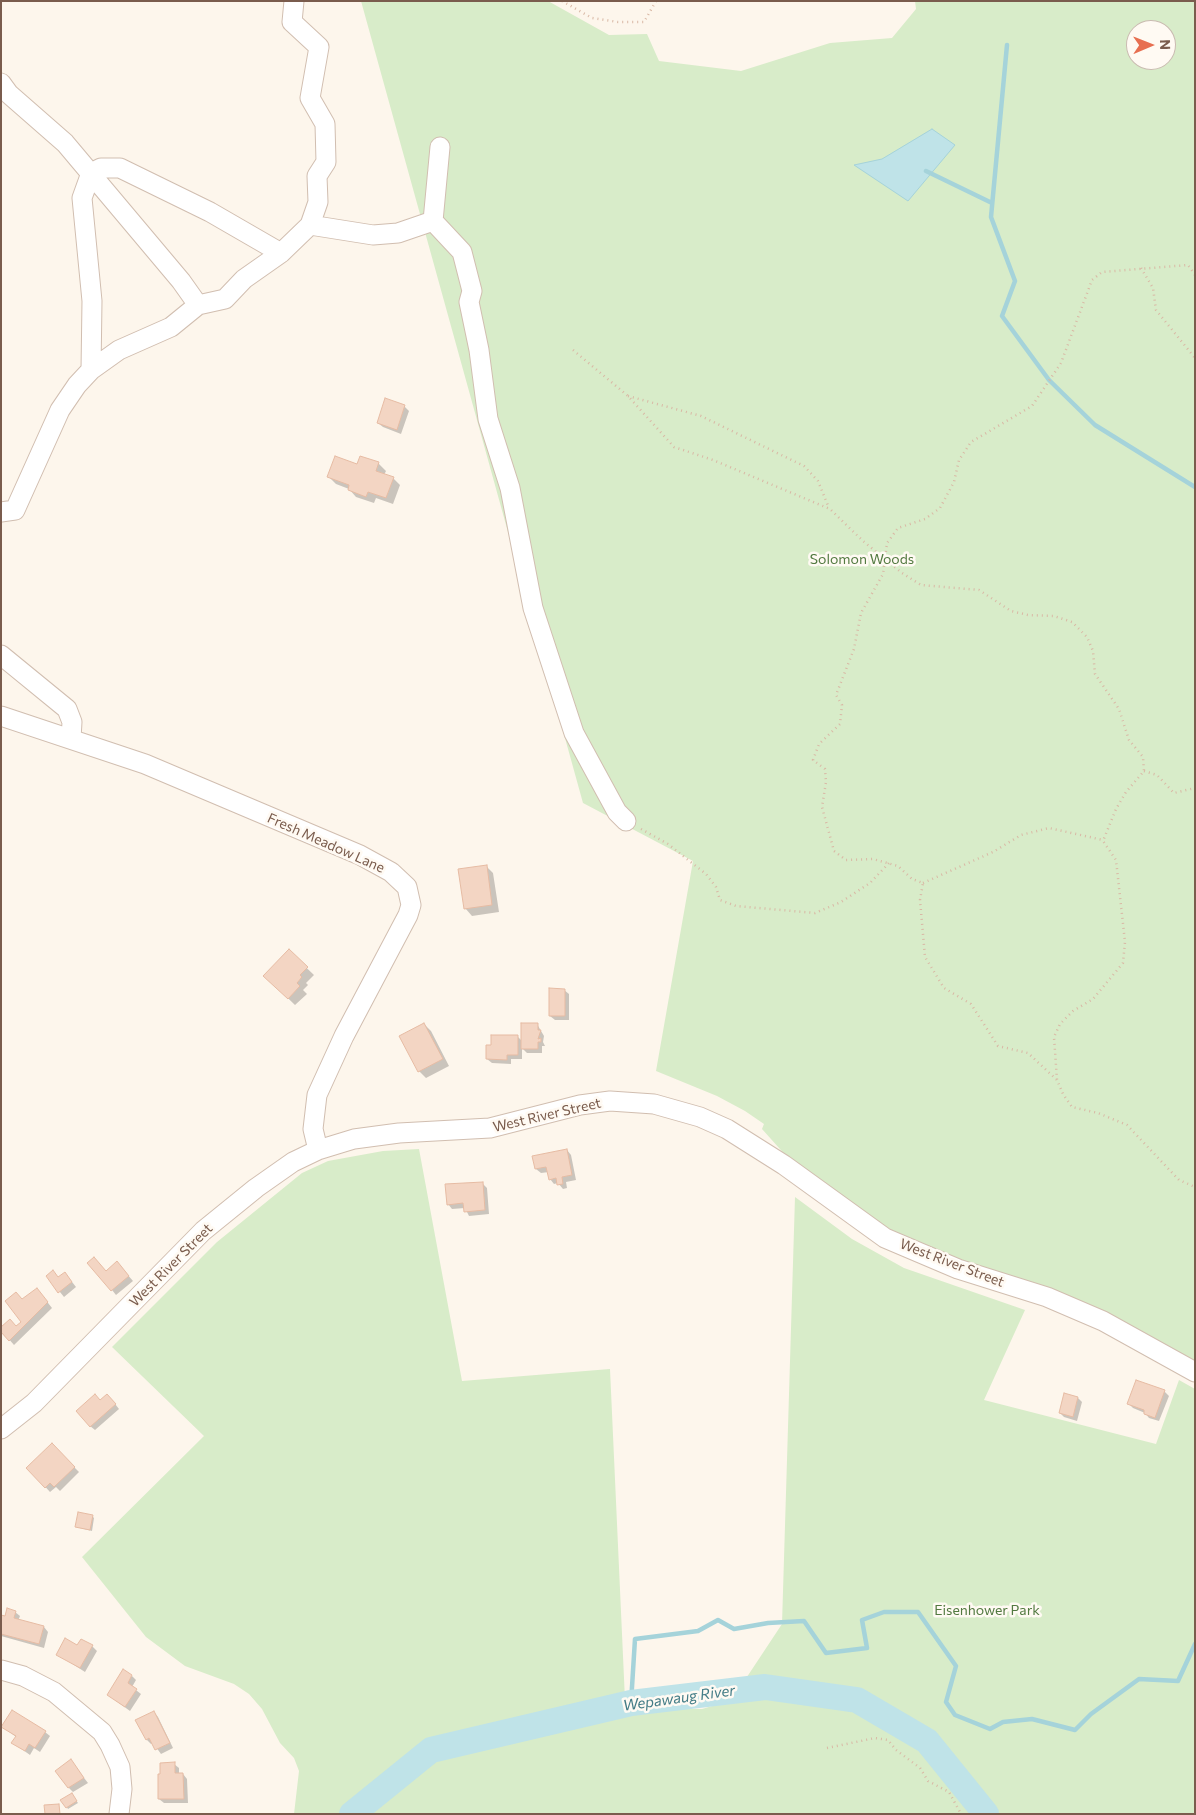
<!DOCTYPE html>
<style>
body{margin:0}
#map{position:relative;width:1196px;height:1815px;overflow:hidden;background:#fdf6ec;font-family:Commissioner,sans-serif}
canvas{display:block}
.frame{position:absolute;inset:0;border:2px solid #7a5c4d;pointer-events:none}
.north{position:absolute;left:1126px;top:20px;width:50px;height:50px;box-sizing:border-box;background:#fffaf3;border:1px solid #cabbb1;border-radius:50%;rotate:89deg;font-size:14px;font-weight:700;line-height:20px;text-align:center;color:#7a5c4d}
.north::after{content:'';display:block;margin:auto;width:18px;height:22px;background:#e76f51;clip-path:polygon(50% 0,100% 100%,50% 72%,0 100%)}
</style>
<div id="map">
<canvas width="1196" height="1815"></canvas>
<div class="frame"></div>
<div class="north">N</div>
</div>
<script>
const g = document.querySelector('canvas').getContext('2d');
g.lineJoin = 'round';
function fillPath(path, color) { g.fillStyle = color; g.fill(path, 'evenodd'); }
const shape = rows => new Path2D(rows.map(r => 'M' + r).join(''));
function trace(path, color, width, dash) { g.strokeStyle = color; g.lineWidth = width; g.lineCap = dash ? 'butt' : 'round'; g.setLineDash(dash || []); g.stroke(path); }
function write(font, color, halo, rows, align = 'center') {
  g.font = font + ' Commissioner,sans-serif'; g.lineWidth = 5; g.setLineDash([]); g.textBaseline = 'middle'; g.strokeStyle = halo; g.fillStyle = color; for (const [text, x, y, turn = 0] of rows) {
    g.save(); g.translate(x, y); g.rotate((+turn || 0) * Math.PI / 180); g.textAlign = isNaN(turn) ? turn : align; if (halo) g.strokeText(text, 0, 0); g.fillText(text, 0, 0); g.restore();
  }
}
const green = shape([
 [361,1,548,1,609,35,647,34,659,61,741,71,830,43,892,38,916,9,915,1,1195,1,1195,1364,1006,1276,914,1244,851,1205,788,1158,762,1129,764,1124,745,1111,717,1096,656,1071,693,861,583,803],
 [1136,30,1166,30,1166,60,1136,60],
 [419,1149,462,1381,610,1369,625,1700,652,1697,692,1709,702,1709,719,1704,737,1692,782,1624,795,1197,852,1239,904,1268,1025,1310,984,1400,1156,1444,1179,1380,1195,1389,1195,1814,294,1814,299,1771,294,1758,280,1743,262,1709,249,1694,234,1684,185,1666,146,1637,82,1557,204,1436,112,1347,217,1242,302,1173,328,1161,383,1151]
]);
const water = shape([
 [932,129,955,145,908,201,854,165,882,159,932,129]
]);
const shadow = shape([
 [404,406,409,411,401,434,383,427,378,423],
 [361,457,379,464,386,471,384,475,393,478,400,485,393,504,376,498,374,503,356,497,349,489,336,484,329,477,358,466],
 [486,866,493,873,499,912,472,916,465,908],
 [289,951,314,975,306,983,308,985,303,990,307,994,295,1005,265,976],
 [564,990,569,994,569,1020,555,1020,550,1016],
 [424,1024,431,1031,449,1066,426,1078,419,1071],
 [537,1024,544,1036,543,1042,545,1046,542,1046,542,1053,527,1053,522,1048,522,1059,511,1059,511,1064,492,1063,487,1059,518,1037,522,1041],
 [567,1150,571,1155,576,1180,566,1182,567,1188,563,1189,558,1183,554,1184,550,1179,549,1172,541,1173,536,1169],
 [482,1183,487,1188,489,1214,469,1216,465,1208,452,1209,448,1204],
 [121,1267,133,1281,116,1295,112,1290,106,1272],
 [47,1276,69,1278,76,1287,64,1297],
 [41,1294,52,1308,14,1345,1,1330,16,1327,23,1322,22,1300],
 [1164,1391,1169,1396,1159,1421,1149,1418,1145,1413,1133,1408,1129,1404],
 [1078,1398,1082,1402,1077,1421,1064,1417,1060,1413],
 [112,1400,119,1409,95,1430,90,1426,100,1402],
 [52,1445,79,1472,60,1491,56,1487,50,1492,28,1468],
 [92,1516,94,1518,92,1531,76,1527],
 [15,1612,20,1616,18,1621,44,1627,48,1632,44,1648,1,1636,1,1616,6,1617],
 [92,1646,97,1651,85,1672,57,1654,78,1647],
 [132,1676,136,1680,132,1687,141,1694,130,1711,108,1695],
 [154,1712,158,1717,173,1748,161,1754,153,1743,151,1744,147,1740],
 [3,1727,45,1732,50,1736,40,1752,34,1748,30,1755,13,1743,16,1737],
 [71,1761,88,1783,73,1792,68,1787],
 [174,1764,179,1768,179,1774,183,1774,187,1779,188,1803,164,1803,159,1799],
 [73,1796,78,1803,68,1809,62,1800]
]);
const stream = shape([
 [1007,45,991,217,1015,281,1002,316,1049,380,1095,425,1195,487],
 [926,171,992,203],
 [631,1703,635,1639,698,1631,718,1620,734,1629,768,1623,804,1621,826,1653,867,1648,862,1620,884,1612,918,1612,956,1666,946,1702,955,1715,990,1729,1003,1722,1032,1719,1075,1730,1091,1714,1139,1679,1178,1681,1195,1644]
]);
const river = shape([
 [352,1814,431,1750,631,1703,765,1687,857,1700,927,1741,986,1814]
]);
const building = shape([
 [385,398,405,405,397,430,377,423,385,398],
 [335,456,357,464,360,456,379,462,376,471,394,477,386,498,368,492,366,497,348,490,349,485,327,477,335,456],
 [487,865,492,905,464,909,458,869,487,865],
 [289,949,308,967,300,975,302,977,297,983,300,986,288,999,263,976,289,949],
 [549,988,565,989,565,1016,549,1016,549,988],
 [424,1023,443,1059,418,1072,399,1036,424,1023],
 [521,1023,538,1023,538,1030,541,1030,538,1039,541,1038,541,1042,538,1042,538,1049,521,1049,521,1023],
 [491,1035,518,1035,518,1055,507,1055,507,1060,486,1059,486,1045,491,1045,491,1035],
 [567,1149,572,1175,562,1177,563,1184,557,1185,556,1178,549,1180,546,1167,535,1169,532,1156,567,1149],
 [483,1182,485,1210,464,1212,463,1203,447,1205,445,1184,483,1182],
 [94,1257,106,1271,117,1261,129,1276,111,1291,87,1263,94,1257],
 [53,1270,58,1277,65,1272,72,1282,58,1293,46,1276,53,1270],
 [37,1288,48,1302,9,1341,1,1332,1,1327,10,1319,16,1326,21,1322,5,1301,16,1292,22,1299,37,1288],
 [1136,1380,1165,1390,1155,1418,1144,1414,1144,1410,1127,1404,1136,1380],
 [1064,1393,1078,1397,1073,1417,1059,1413,1064,1393],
 [95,1394,100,1400,107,1394,116,1404,90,1427,76,1411,95,1394],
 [52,1443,75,1467,54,1487,50,1483,45,1488,26,1468,52,1443],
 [78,1512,93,1515,90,1530,75,1527,78,1512],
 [7,1608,16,1611,14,1618,44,1626,39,1644,1,1634,1,1615,5,1616,7,1608],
 [65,1638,77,1645,81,1639,93,1645,80,1668,56,1655,65,1638],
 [123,1669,132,1675,128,1683,137,1689,125,1707,107,1695,123,1669],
 [12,1710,46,1731,35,1748,29,1744,25,1751,11,1743,16,1736,1,1727,12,1710],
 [154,1711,170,1743,155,1750,149,1738,146,1740,135,1720,154,1711],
 [71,1759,84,1778,68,1788,55,1771,71,1759],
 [175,1762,175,1773,183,1773,184,1799,158,1799,158,1774,160,1774,160,1763,175,1762],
 [72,1793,77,1801,66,1808,60,1800,72,1793],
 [59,1804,60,1814,45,1814,44,1805,59,1804]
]);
const path = shape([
 [562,1,592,18,618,22,644,22,656,1],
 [1141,268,1153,288,1156,310,1195,358],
 [1195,275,1188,265,1102,272,1092,280,1061,363,1032,406,971,442,959,460,954,482,940,508,925,519,898,528,887,543,883,574,861,613,854,649,836,695,842,705,840,724,819,744,813,760,825,769,826,782,822,807,834,851,846,860,873,859,898,866,912,879,923,883,920,900,925,957,944,988,971,1004,998,1046,1028,1053,1057,1080,1063,1094,1072,1107,1098,1113,1127,1125,1179,1180,1195,1187],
 [573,350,628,396,674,447,713,460,830,509,863,541,902,573,921,585,979,590,1011,611,1028,615,1054,616,1072,622,1087,637,1093,651,1095,674,1119,709,1129,740,1143,757,1144,771,1126,792,1116,809,1103,841,1116,860,1125,942,1123,963,1093,999,1073,1011,1060,1024,1054,1037,1057,1080],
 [628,396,701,416,804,466,818,481,829,508],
 [1144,771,1157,775,1174,793,1195,788],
 [641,829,668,844,706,874,716,887,720,900,736,906,815,913,841,902,870,883,889,863],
 [923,883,993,852,1021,835,1049,828,1103,840],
 [827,1748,875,1738,888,1740,896,1750,920,1768,928,1781,949,1792,961,1814]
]);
const minor = shape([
 [1,83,9,94,65,143,181,281,198,305],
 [440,147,433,221,462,252,472,291,469,302,479,350,488,419,510,488,533,608,574,733,617,812,626,821],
 [310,225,373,235,398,233,433,221],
 [91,370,92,301,82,198,91,173,101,168,120,168,210,212,281,253],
 [1,512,15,510,60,410,77,385,91,370,119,350,171,327,198,305,225,299,244,279,281,253,310,225,318,202,317,176,326,162,325,124,310,98,319,47,292,22,294,1],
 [1,655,67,709,72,722,71,739],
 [1,716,145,764,360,855,391,872,407,887,411,905,408,915,344,1036,317,1095,313,1129,318,1150],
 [1,1429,34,1403,203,1231,256,1188,293,1162,318,1150,354,1139,399,1133,490,1128,580,1105,610,1101,654,1104,700,1117,727,1129,784,1165,885,1238,958,1269,1047,1297,1103,1321,1195,1372],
 [1,1670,23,1676,54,1692,102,1732,110,1745,120,1767,122,1789,119,1814]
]);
const parkNames = [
 ["Solomon Woods",862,559],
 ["Eisenhower Park",987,1610]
];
const streetNames = [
 ["Fresh Meadow Lane",326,843,24],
 ["West River Street",547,1115,-13],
 ["West River Street",952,1263,21],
 ["West River Street",171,1265,-45]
];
const waterNames = [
 ["Wepawaug River",679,1698,-8]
];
fillPath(green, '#d8ecc9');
fillPath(water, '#bfe3e8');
trace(water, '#a5d3da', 1);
fillPath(shadow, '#0003');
trace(stream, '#a5d3da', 4.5);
trace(river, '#bfe3e8', 26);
fillPath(building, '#f3d5c3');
trace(building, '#e6bba3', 1);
trace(minor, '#d1beb0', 21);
trace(path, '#d9b8a5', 2.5, [1, 4]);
trace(minor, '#fff', 19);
write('14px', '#537a41', '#fffaf3', parkNames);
write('14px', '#7a5c4d', '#fffaf3', streetNames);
write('italic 15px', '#437c86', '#fffaf3', waterNames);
</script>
